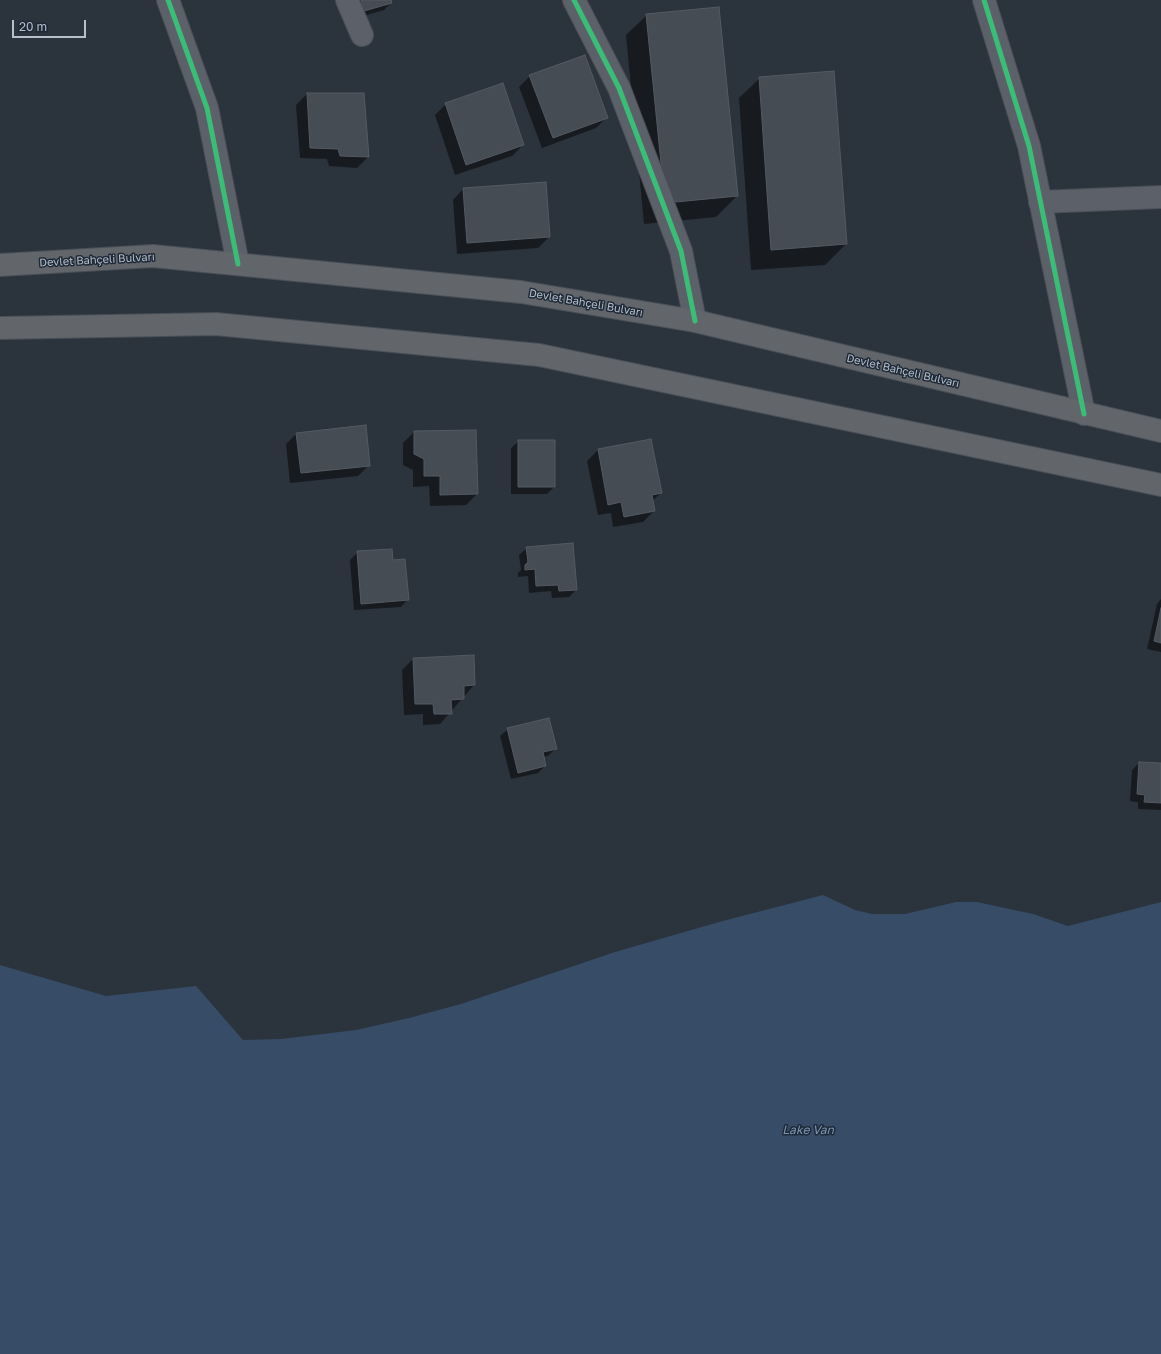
<!DOCTYPE html>
<meta charset="utf-8">
<style>
body{margin:0}
#map{position:relative;width:1161px;height:1354px;overflow:hidden;background:#2b333c;font-family:"Golos Text",sans-serif}
canvas{display:block}
.scale{position:absolute;left:12px;top:20px;width:74px;height:18px;box-sizing:border-box;border:2px solid #b6bfcc;border-top:0;padding-left:5px;font-size:12px;line-height:14px;white-space:nowrap;color:#b6bfcc;-webkit-text-stroke:3px #1e2937;paint-order:stroke}
</style>
<div id="map">
<canvas width="1161" height="1354"></canvas>
<div class="scale">20 m</div>
</div>
<script>
const g = document.querySelector('canvas').getContext('2d');
g.lineJoin = 'round';
function fillPath(path, color) { g.fillStyle = color; g.fill(path, 'evenodd'); }
const shape = rows => new Path2D(rows.map(r => 'M' + r).join(''));
function trace(path, color, width, dash) { g.strokeStyle = color; g.lineWidth = width; g.lineCap = dash ? 'butt' : 'round'; g.setLineDash(dash || []); g.stroke(path); }
function write(font, color, halo, rows, align = 'center') {
  g.font = font + ' "Golos Text",sans-serif'; g.lineWidth = 3; g.setLineDash([]); g.textBaseline = 'middle'; g.strokeStyle = halo; g.fillStyle = color; for (const [text, x, y, turn = 0] of rows) {
    g.save(); g.translate(x, y); g.rotate((+turn || 0) * Math.PI / 180); g.textAlign = isNaN(turn) ? turn : align; if (halo) g.strokeText(text, 0, 0); g.fillText(text, 0, 0); g.restore();
  }
}
const water = shape([
 [823,895,855,910,872,914,905,914,956,902,977,902,1033,914,1068,926,1161,902,1161,1354,0,1354,0,965,106,996,196,986,243,1040,281,1039,356,1030,409,1018,461,1004,615,952,719,922]
]);
const shadow = shape([
 [352,0,390,0,391,3,384,10,357,18],
 [647,15,737,196,716,217,644,224,626,35],
 [530,76,607,117,596,128,542,148,519,87],
 [760,78,846,244,825,265,751,270,739,98],
 [307,94,368,157,357,168,329,166,327,159,300,158,296,105],
 [446,104,523,145,512,156,455,175,435,115],
 [464,188,549,237,538,248,457,254,453,200],
 [475,431,477,494,466,505,430,506,429,486,413,487,413,470,403,465,403,443,414,432],
 [297,433,369,465,358,476,290,483,286,444],
 [651,440,661,493,652,501,654,511,643,522,613,527,611,513,598,515,587,461,598,450],
 [519,441,554,487,547,494,511,494,511,448],
 [527,548,576,590,569,597,552,598,551,591,529,593,528,576,518,577,518,573,521,570,519,555],
 [358,552,392,561,408,599,401,607,354,610,350,560],
 [1161,599,1161,652,1147,649,1157,604],
 [473,656,474,685,440,724,423,725,423,714,404,715,402,670,413,659],
 [508,729,555,749,548,756,543,757,545,766,538,773,511,779,500,736],
 [1139,763,1161,764,1161,810,1138,809,1138,802,1130,801,1132,770]
]);
const building = shape([
 [361,0,391,0,392,3,364,11,361,0],
 [719,7,738,196,665,203,646,14,719,7],
 [585,55,608,118,553,138,529,75,585,55],
 [834,71,847,244,771,250,759,77,834,71],
 [503,83,524,145,466,165,445,103,503,83],
 [307,93,364,93,369,157,340,156,338,149,310,148,307,93],
 [546,182,550,237,467,243,463,188,546,182],
 [366,425,370,466,301,473,296,433,366,425],
 [476,430,478,494,440,495,440,476,424,476,424,459,414,454,414,431,476,430],
 [651,439,662,493,652,495,655,511,624,517,621,502,608,505,598,449,651,439],
 [518,440,555,440,555,487,518,487,518,440],
 [573,543,577,590,559,591,558,585,536,586,535,569,525,570,525,565,528,562,526,547,573,543],
 [392,549,393,560,405,559,409,600,361,604,357,551,392,549],
 [1161,608,1161,643,1154,641,1161,608],
 [474,655,475,685,464,686,464,699,451,700,452,714,434,714,433,704,415,704,413,658,474,655],
 [549,718,557,749,543,752,546,766,518,773,507,728,549,718],
 [1139,762,1161,763,1161,803,1144,802,1145,795,1137,794,1139,762]
]);
const minor = shape([
 [168,0,207,108,238,264],
 [347,0,362,35],
 [574,0,619,88,681,251,695,321],
 [984,0,1029,146,1084,414],
 [1040,202,1161,197]
]);
const highway = shape([
 [0,265,153,256,521,292,695,321,1161,431],
 [0,328,216,324,539,355,1161,485]
]);
const cycleway = shape([
 [168,0,207,108,238,264],
 [574,0,619,88,681,251,695,321],
 [984,0,1029,146,1084,414]
]);
const streetNames = [
 ["Devlet Bahçeli Bulvarı",97,260,-3],
 ["Devlet Bahçeli Bulvarı",586,303,10],
 ["Devlet Bahçeli Bulvarı",903,371,13]
];
const waterNames = [
 ["Lake Van",808,1130]
];
fillPath(water, '#374c66');
fillPath(shadow, '#0007');
fillPath(building, '#464c54');
trace(building, '#535a63', 1);
trace(minor, '#4a4f56', 24);
trace(highway, '#484f57', 24);
trace(minor, '#5c6169', 22);
trace(highway, '#626569', 22);
trace(cycleway, '#3abd76', 5);
write('11px', '#b6bfcc', '#1e2937', streetNames);
write('italic 12px', '#7c96b4', '#1e2937', waterNames);
</script>
